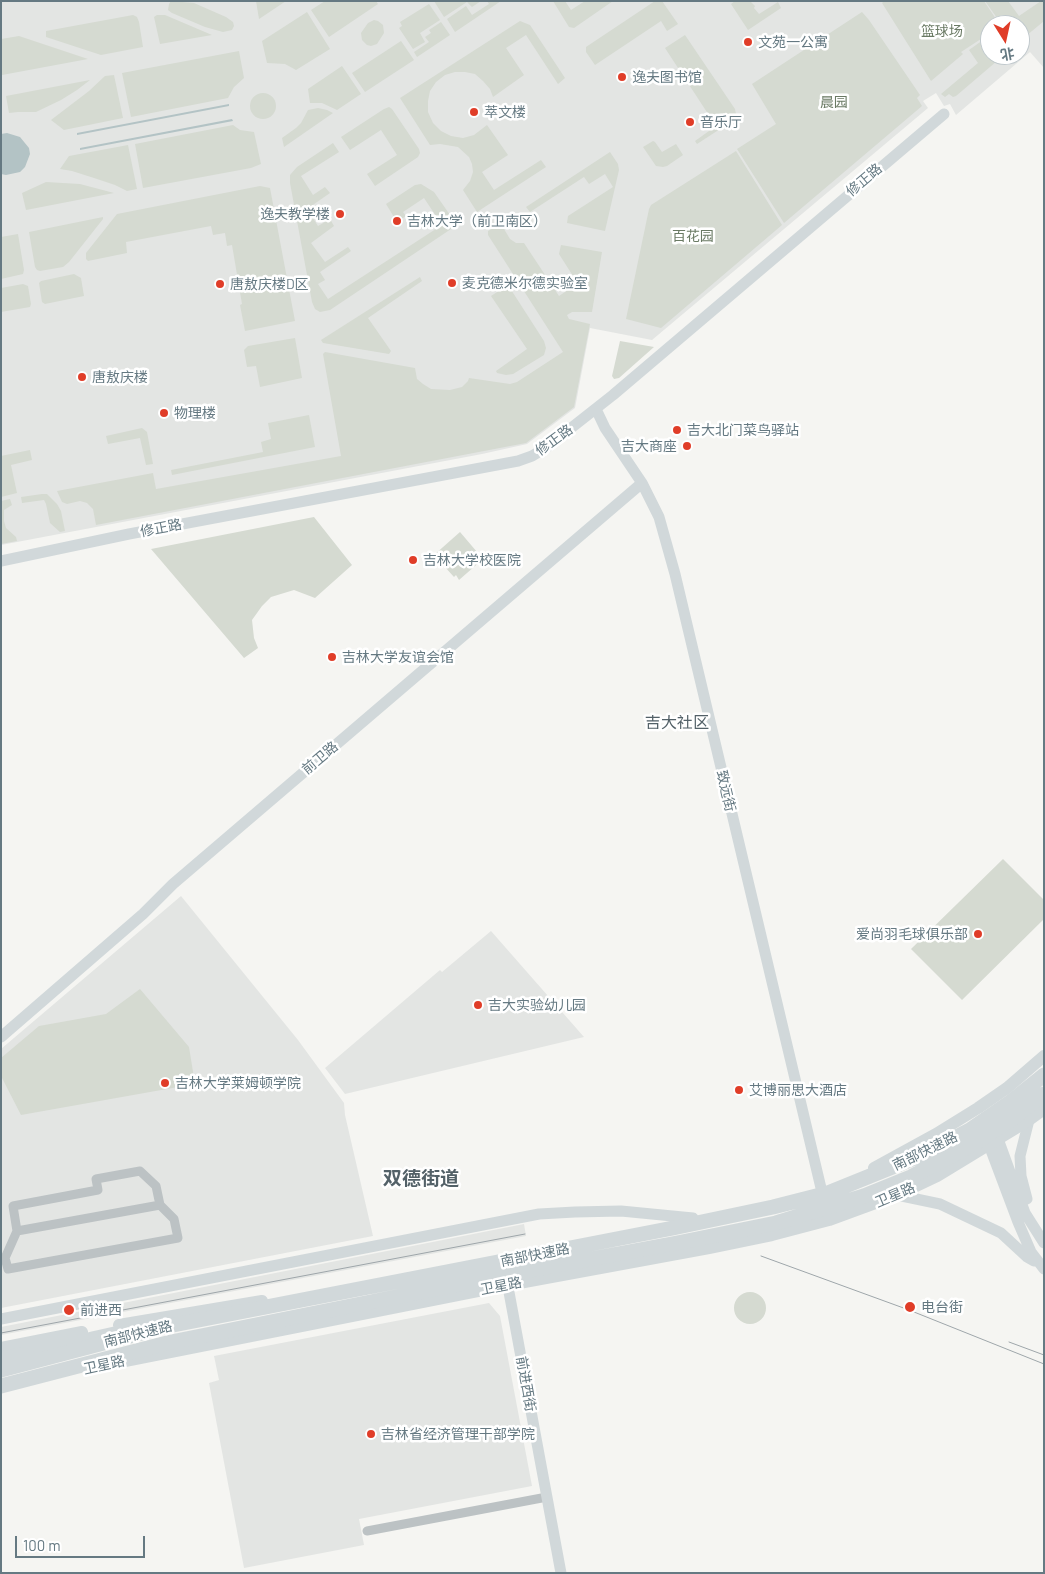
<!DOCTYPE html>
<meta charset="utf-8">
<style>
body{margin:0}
#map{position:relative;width:1045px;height:1574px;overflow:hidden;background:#f5f5f2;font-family:Barlow,"Noto Sans SC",sans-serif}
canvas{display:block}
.frame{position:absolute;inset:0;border:2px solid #657982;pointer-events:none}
.north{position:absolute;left:980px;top:15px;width:50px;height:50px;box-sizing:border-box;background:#fff;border:1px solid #c1c9cd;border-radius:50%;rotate:170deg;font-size:14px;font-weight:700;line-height:20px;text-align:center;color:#657982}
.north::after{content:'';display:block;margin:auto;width:18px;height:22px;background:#e03d28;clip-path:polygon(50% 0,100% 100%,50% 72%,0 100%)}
.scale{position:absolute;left:15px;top:1536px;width:130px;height:22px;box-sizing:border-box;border:2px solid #657982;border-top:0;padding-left:6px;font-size:15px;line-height:18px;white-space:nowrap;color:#657982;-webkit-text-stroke:4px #fff;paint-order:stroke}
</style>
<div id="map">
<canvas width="1045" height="1574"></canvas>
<div class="frame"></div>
<div class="north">北</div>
<div class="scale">100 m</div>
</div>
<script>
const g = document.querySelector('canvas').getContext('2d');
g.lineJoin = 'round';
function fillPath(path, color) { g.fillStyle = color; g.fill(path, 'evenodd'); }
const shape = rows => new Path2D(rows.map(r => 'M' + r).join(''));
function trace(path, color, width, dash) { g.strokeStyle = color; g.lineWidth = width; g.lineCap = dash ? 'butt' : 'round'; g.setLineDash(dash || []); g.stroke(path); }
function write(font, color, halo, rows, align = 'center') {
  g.font = font + ' Barlow,"Noto Sans SC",sans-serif'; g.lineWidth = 5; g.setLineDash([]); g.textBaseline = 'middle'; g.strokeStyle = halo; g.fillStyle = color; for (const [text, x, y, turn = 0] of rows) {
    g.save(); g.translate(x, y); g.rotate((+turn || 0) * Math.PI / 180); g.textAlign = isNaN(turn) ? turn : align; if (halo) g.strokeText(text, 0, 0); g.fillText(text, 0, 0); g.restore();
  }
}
const built = shape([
 [1,1,1044,1,1044,68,1030,52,956,115,950,104,944,106,936,93,923,101,928,108,652,340,590,328,575,408,527,444,482,454,1,545],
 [990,25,1020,25,1020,55,990,55],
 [181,896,298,1040,344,1103,345,1115,373,1236,1,1308,1,1049],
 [491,931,584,1037,345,1094,325,1068,440,970,442,972],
 [524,1224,526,1236,1,1335,1,1327],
 [489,1303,500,1316,532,1486,359,1519,364,1545,244,1568,209,1383,219,1380,214,1356]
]);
const green = shape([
 [171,1,194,3,226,17,233,22,234,26,232,30,223,32,205,27,172,13,168,10,169,4],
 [256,1,286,1,259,19],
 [325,1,376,1,378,4,329,37,311,10],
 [434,1,481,1,472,7,467,2,444,17],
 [487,1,501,1,455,32,447,19,466,6,472,15,489,4],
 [553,1,565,1,571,10,585,1,613,1,574,28,569,27],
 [655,1,662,1,678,24,667,31,661,21,595,65,586,52,586,47],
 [735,1,750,1,755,6,754,8,759,14,778,2,781,8,748,30,731,4],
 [884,1,984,1,1000,25,990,25,990,33,961,52,963,54,931,81,882,3],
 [985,1,1008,1,1019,16,1041,1,1044,1,1044,21,1020,41,1020,25,1002,25],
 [429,4,440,20,420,33,425,42,413,49,399,28,402,26,400,22],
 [307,12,330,49,296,70,285,64,267,63,262,41],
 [862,12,869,20,920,95,917,98,922,106,784,223,737,149,776,124,752,84],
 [133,15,137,17,139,22,143,47,101,55,46,37,46,31],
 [157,15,165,15,212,35,160,44,154,17],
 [374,20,378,21,383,25,384,33,377,44,371,46,367,45,362,40,361,33,368,23],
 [520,21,530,25,565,78,558,84,526,35,506,48,524,75,493,97,490,89,483,81,475,74,465,72,455,72,445,75,436,82,430,91,428,101,428,112,433,123,441,131,451,136,463,138,474,135,487,125,508,155,482,172,494,190,541,160,546,167,477,212,463,190,470,181,473,172,472,164,469,157,458,147,440,144,430,145,400,98],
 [441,22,450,35,417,57,414,52,429,42,425,37,431,33,429,30],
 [685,35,735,109,736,114,734,120,697,144,695,141,716,126,665,48],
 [990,35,990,55,1004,55,956,96,953,97,949,94,945,97,941,94,978,63,969,50],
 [19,36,88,59,2,75,1,39],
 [401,41,414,60,365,92,352,73],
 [239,51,244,78,234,87,228,98,131,117,122,73],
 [342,66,361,94,337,110,322,103,310,103,308,89],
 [114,75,123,118,64,130,51,120,89,91,105,76],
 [90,80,77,90,61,100,36,112,18,112,9,113,6,96],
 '250 106a13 13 0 1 1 26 0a13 13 0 1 1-26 0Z',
 [389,107,392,109,419,149,420,153,418,157,375,186,367,174,397,155,381,130,350,150,341,137,384,109],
 [318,108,327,110,333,113,284,147,282,138,296,128,301,123,308,110],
 [233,125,240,130,254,132,261,164,251,168,143,188,135,144],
 [653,141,655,142,662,152,676,144,683,155,667,166,663,167,656,166,643,147],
 [333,143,339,152,301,176,313,195,325,187,330,193,307,209,318,226,330,219,334,226,311,243,325,262,348,247,351,251,320,272,325,280,318,284,328,299,442,225,424,198,403,212,406,216,397,222,386,204,415,185,421,184,434,192,457,225,330,310,320,312,315,309,312,302,290,183,290,175,297,167],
 [128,145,137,189,127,191,115,185,94,178,72,171,60,169,69,156],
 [736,151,782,225,661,328,626,319,649,209,651,205],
 [610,152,618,164,619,170,605,231,567,223,568,216,613,187,605,174,589,184,584,177,530,212,526,207],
 [46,182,80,184,114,193,26,210,22,193],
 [260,186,270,188,295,321,245,331,240,305,242,304,232,245,227,246,225,233,213,235,211,226,126,242,127,253,88,261,86,259,86,253,117,214],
 [103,217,103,219,69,262,63,267,40,271,37,270,35,267,29,232],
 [501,224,510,239,516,243,524,243,559,296,571,288,566,280,573,276,559,254,561,245,602,252,592,312,572,312,567,315,569,319,590,324,574,407,526,443,96,525,93,509,87,503,80,501,67,504,62,502,57,491,153,473,156,489,341,456,323,354,325,352,415,368,417,379,423,384,431,389,450,390,462,387,468,381,469,378,510,384,517,382,563,352,488,235,488,231],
 [18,234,24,270,23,274,1,279,1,237],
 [74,274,81,278,84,296,45,304,42,302,39,283,41,281],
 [420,277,422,281,368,318,391,351,389,354,323,343,321,340],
 [23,284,28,286,31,304,30,307,1,312,1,288],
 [508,285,544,341,546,348,544,355,513,374,506,375,497,373,496,371,527,349,491,296],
 [295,338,302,378,260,387,256,366,247,367,244,350,248,346],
 [620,341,654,347,619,378,614,379,612,376],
 [309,415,315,447,172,475,171,470,263,452,261,442,271,439,268,423],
 [142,428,147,432,153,464,146,465,140,438,108,444,106,436],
 [30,450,32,460,11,465,17,493,1,497,1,456],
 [42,494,47,494,57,504,61,511,65,531,60,532,50,523,46,504,44,500,22,503,21,497],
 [10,499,12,505,4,510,4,521,6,528,16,537,17,541,1,544,1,501],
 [314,517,352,565,315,598,294,590,271,597,262,606,252,620,254,638,258,648,244,658,151,549],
 [460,532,483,559,459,580,456,575,454,577,434,555],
 [1003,859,1044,900,1044,919,962,1000,911,949],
 [140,989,189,1047,195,1084,21,1115,1,1076,1,1058,39,1026,106,1014],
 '734 1308a16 16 0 1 1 32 0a16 16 0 1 1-32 0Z'
]);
const water = shape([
 [229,104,229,106,77,135,77,133],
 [232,119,233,121,80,150,80,148],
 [7,133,20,137,29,148,30,154,25,167,20,172,6,175,1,174,1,134]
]);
const street = shape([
 [160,1205,174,1219,178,1238,8,1269,5,1258,17,1231,160,1205],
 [17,1231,13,1206,98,1190,96,1179,140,1171,156,1186,160,1205],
 [367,1531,547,1497]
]);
const secondary = shape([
 [596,409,605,428,642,483,659,517,675,574,821,1188],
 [1,561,129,534,518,461,532,456,547,447,613,395,944,114],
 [1,1037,143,914,173,884,642,483],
 [993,1132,998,1139,1025,1213,1044,1243],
 [986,1137,1018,1222,1031,1252,1044,1269],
 [897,1195,940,1204,1001,1233,1027,1257,1034,1261],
 [1027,1199,1021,1176,1020,1156,1029,1120],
 [506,1276,561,1573],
 [1,1319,539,1214,575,1212,621,1211,693,1218]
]);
const primary = shape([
 [874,1168,936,1134,978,1108,1007,1088,1044,1056],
 [119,1325,262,1301],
 [1,1348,82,1332],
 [18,1357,94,1337,130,1329],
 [120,1362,508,1285,709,1248,772,1235,829,1220,897,1195,937,1176,1029,1120,1044,1109]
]);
const highway = shape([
 [1,1359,27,1354],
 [1,1370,168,1326,673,1228,773,1207,828,1193,922,1155,970,1130,1009,1103,1044,1075],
 [1,1386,171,1342,510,1274,677,1243,776,1223,864,1196,911,1177,977,1142,1012,1119,1044,1094]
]);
const tram = shape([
 [761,1256,909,1310,1044,1364],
 [1,1333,525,1234],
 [1009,1342,1044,1355]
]);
const markers = [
 [748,42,5,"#e03d28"],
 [622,77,5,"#e03d28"],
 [474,112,5,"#e03d28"],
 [690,122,5,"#e03d28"],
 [340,214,5,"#e03d28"],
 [397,221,5,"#e03d28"],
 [452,283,5,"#e03d28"],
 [220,284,5,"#e03d28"],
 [82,377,5,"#e03d28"],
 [164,413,5,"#e03d28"],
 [677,430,5,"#e03d28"],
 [687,446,5,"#e03d28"],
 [413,560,5,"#e03d28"],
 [332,657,5,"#e03d28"],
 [978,934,5,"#e03d28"],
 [478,1005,5,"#e03d28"],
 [165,1083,5,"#e03d28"],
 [739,1090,5,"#e03d28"],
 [910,1307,6,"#e03d28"],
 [69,1310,6,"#e03d28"],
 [371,1434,5,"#e03d28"]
];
const parkNames = [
 ["篮球场",942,31],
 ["晨园",834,102],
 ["百花园",693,236]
];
const poiNames = [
 ["文苑一公寓",758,42],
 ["逸夫图书馆",632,77],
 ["萃文楼",484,112],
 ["音乐厅",700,122],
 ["逸夫教学楼",330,214,"right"],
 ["吉林大学（前卫南区）",407,221],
 ["麦克德米尔德实验室",462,283],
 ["唐敖庆楼D区",230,284],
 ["唐敖庆楼",92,377],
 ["物理楼",174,413],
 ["吉大北门菜鸟驿站",687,430],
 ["吉大商座",677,446,"right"],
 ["吉林大学校医院",423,560],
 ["吉林大学友谊会馆",342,657],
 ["爱尚羽毛球俱乐部",968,934,"right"],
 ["吉大实验幼儿园",488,1005],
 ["吉林大学莱姆顿学院",175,1083],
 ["艾博丽思大酒店",749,1090],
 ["电台街",921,1307],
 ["前进西",80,1310],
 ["吉林省经济管理干部学院",381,1434]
];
const streetNames = [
 ["修正路",864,180,-40],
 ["修正路",554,440,-36],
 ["修正路",161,528,-11],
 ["前卫路",320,758,-40],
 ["致远街",726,791,77],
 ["南部快速路",925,1151,-26],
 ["卫星路",895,1195,-23],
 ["南部快速路",535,1255,-11],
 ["卫星路",501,1286,-11],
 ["南部快速路",138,1334,-14],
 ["卫星路",104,1365,-12],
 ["前进西街",526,1384,80]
];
const quarterNames = [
 ["吉大社区",677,723]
];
const districtNames = [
 ["双德街道",421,1179]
];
fillPath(built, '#e3e5e3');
fillPath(green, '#d5dad1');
fillPath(water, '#b3c3c5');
trace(street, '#bcc2c4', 9);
trace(secondary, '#d1d8da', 11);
trace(primary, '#d1d8da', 12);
trace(highway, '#d1d8da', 15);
trace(tram, '#9ea6aa', 1);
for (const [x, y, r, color] of markers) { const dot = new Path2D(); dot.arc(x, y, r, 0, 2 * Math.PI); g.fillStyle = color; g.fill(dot); trace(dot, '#fff', 2); }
write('14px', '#6a7a64', '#fff', parkNames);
write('14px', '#657982', '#fff', poiNames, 'left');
write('14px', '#657982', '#fff', streetNames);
write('16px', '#536168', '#fff', quarterNames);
write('bold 19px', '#536168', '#fff', districtNames);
</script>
